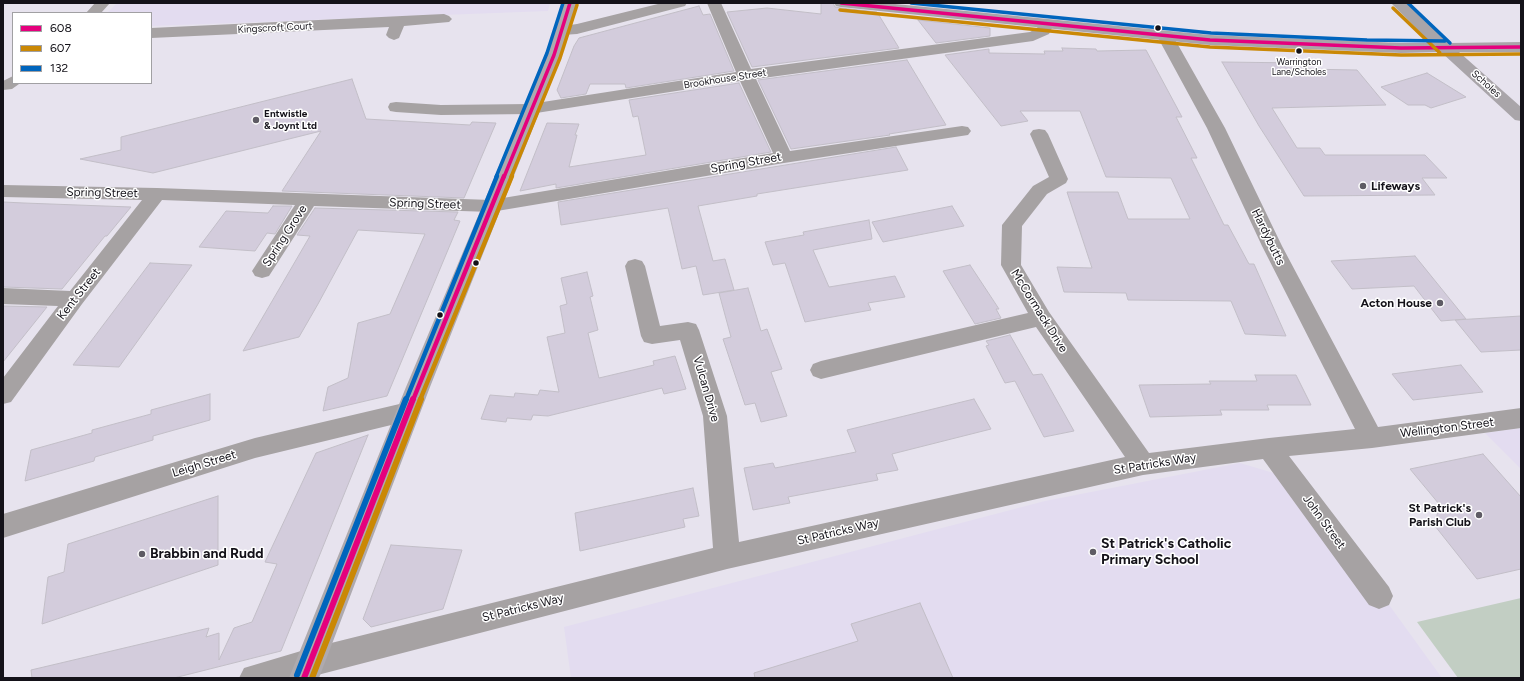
<!DOCTYPE html>
<style>
body{margin:0}
#map{position:relative;width:1524px;height:681px;overflow:hidden;background:#e7e3ee;font-family:Figtree,sans-serif}
canvas{display:block}
.frame{position:absolute;inset:0;border:4px solid #141219;pointer-events:none}
.legend{position:absolute;left:12px;top:12px;width:140px;height:72px;box-sizing:border-box;background:#fff;border:1px solid #a1a0a3;margin:0;padding:5px 7px;list-style:none;font-size:12px;color:#141219}
.legend li{display:flex;align-items:center;gap:8px;height:20px}
.legend b{width:20px;border:1px solid #a1a0a3}
</style>
<div id="map">
<canvas width="1524" height="681"></canvas>
<div class="frame"></div>
<ul class="legend">
<li><b style="height:5px;background:#e5007d"></b>608</li>
<li><b style="height:5px;background:#ca8805"></b>607</li>
<li><b style="height:5px;background:#0065bd"></b>132</li>
</ul>
</div>
<script>
const g = document.querySelector('canvas').getContext('2d');
g.lineJoin = 'round';
function fillPath(path, color) { g.fillStyle = color; g.fill(path, 'evenodd'); }
const shape = rows => new Path2D(rows.map(r => 'M' + r).join(''));
function trace(path, color, width, dash) { g.strokeStyle = color; g.lineWidth = width; g.lineCap = dash ? 'butt' : 'round'; g.setLineDash(dash || []); g.stroke(path); }
function write(font, color, halo, rows, align = 'center') {
  g.font = font + ' Figtree,sans-serif'; g.lineWidth = 3; g.setLineDash([]); g.textBaseline = 'middle'; g.strokeStyle = halo; g.fillStyle = color; for (const [text, x, y, turn = 0] of rows) {
    g.save(); g.translate(x, y); g.rotate((+turn || 0) * Math.PI / 180); g.textAlign = isNaN(turn) ? turn : align; if (halo) g.strokeText(text, 0, 0); g.fillText(text, 0, 0); g.restore();
  }
}
const built = shape([
 [117,3,550,3,548,11,151,26,151,13,107,13],
 [1521,428,1521,469,1485,433],
 [1240,463,1277,474,1387,602,1442,678,571,678,564,627,1045,501]
]);
const green = shape([
 [1521,598,1521,678,1458,678,1417,622]
]);
const building = shape([
 [821,3,833,3,835,7,841,8,877,12,899,48,752,67,727,12,767,8,821,14,821,3],
 [699,6,703,15,710,14,734,71,626,88,625,84,590,84,586,94,561,98,557,90,574,46,579,38,699,6],
 [918,20,990,28,990,36,936,43,918,20],
 [1062,48,1096,49,1097,51,1146,50,1182,117,1176,117,1197,158,1191,158,1224,225,1228,225,1249,264,1254,264,1286,336,1245,334,1231,301,1128,300,1126,293,1064,292,1057,267,1092,268,1067,192,1118,192,1128,219,1190,219,1171,178,1106,177,1080,111,1020,111,1028,121,1001,126,945,55,989,49,989,53,1045,54,1044,51,1063,51,1062,48],
 [907,60,946,125,889,134,890,135,791,149,758,80,907,60],
 [1222,62,1300,63,1304,69,1357,70,1386,105,1272,108,1297,148,1320,148,1325,155,1425,155,1447,178,1422,178,1435,195,1304,196,1259,126,1222,62],
 [1427,73,1466,97,1431,108,1425,105,1408,105,1381,87,1427,73],
 [352,79,366,119,470,125,472,122,496,123,464,198,282,191,321,131,153,173,80,159,121,150,121,137,352,79],
 [739,83,771,152,556,188,556,184,520,191,547,123,579,124,575,135,577,135,569,167,646,155,638,116,633,117,629,100,739,83],
 [896,147,908,170,757,194,757,196,698,206,713,261,725,259,734,290,703,295,696,266,682,269,668,208,561,225,558,202,896,147],
 [3,202,24,203,131,207,107,236,105,236,62,289,3,287,3,202],
 [273,206,292,206,275,234,267,233,255,251,199,247,226,211,268,213,273,206],
 [952,206,964,226,883,242,872,222,952,206],
 [315,208,458,212,454,220,460,221,387,396,323,411,328,387,348,378,358,323,390,314,425,234,358,230,318,304,299,337,243,351,310,236,297,235,315,208],
 [869,220,872,239,813,250,829,287,895,276,905,297,868,303,871,310,805,322,785,263,773,265,765,242,804,235,803,232,869,220],
 [1415,256,1466,319,1441,321,1414,286,1352,289,1331,261,1415,256],
 [150,263,192,265,119,367,73,365,150,263],
 [970,265,999,309,996,309,1001,318,975,324,943,271,970,265],
 [587,272,593,296,590,297,598,330,588,333,599,378,654,365,653,361,675,356,686,389,664,394,662,388,548,416,533,415,531,420,507,418,506,422,481,419,490,395,514,397,515,393,538,395,540,390,559,392,547,337,565,333,560,306,567,304,561,278,587,272],
 [748,288,761,331,767,329,782,369,771,372,787,416,761,422,755,403,745,405,723,339,731,337,719,293,748,288],
 [3,306,47,307,3,362,3,306],
 [1521,316,1521,350,1481,352,1455,320,1521,316],
 [1010,335,1033,375,1042,374,1074,431,1044,437,1015,381,1005,383,986,346,989,345,986,341,1010,335],
 [1461,365,1483,392,1413,400,1392,374,1461,365],
 [1255,375,1296,375,1311,405,1267,405,1269,410,1220,410,1222,415,1150,417,1139,385,1211,384,1209,381,1257,381,1255,375],
 [210,394,210,420,153,436,153,440,95,457,94,461,25,481,31,450,92,433,92,430,151,414,151,410,210,394],
 [974,399,991,429,892,454,898,470,876,474,878,480,788,497,790,503,753,510,744,468,773,463,775,468,856,452,847,430,974,399],
 [368,435,281,651,174,678,32,678,31,670,209,628,206,637,219,633,219,660,234,628,252,622,277,564,265,562,316,453,368,435],
 [1483,454,1521,497,1521,569,1477,579,1435,526,1439,504,1410,469,1483,454],
 [693,488,699,516,683,519,685,527,580,551,575,513,693,488],
 [218,496,218,565,42,624,48,577,64,572,68,544,218,496],
 [391,545,462,550,443,609,371,627,363,619,391,545],
 [920,603,953,678,755,678,754,673,858,641,851,624,920,603]
]);
const minor = shape([
 [95,3,110,3,101,13,86,13,95,3],
 [662,3,687,3,685,6,577,34,562,35,557,33,554,30,557,27,577,24,662,3],
 [707,3,721,3,751,69,1030,32,1037,28,1041,21,1046,19,1051,21,1054,24,1049,34,1033,41,756,79,790,151,962,126,968,127,971,131,968,135,784,163,491,212,314,206,269,276,262,278,255,276,252,271,295,205,162,200,82,304,11,402,3,404,3,378,58,306,3,304,3,288,70,291,142,200,3,197,3,185,157,188,491,200,773,153,740,81,530,114,441,115,396,112,390,111,388,107,390,103,396,102,441,105,530,104,736,72,707,3],
 [444,14,449,16,452,19,449,22,404,26,399,38,394,40,389,38,386,35,389,27,151,38,151,28,444,14],
 [1165,31,1170,33,1173,36,1225,128,1282,246,1378,427,1521,408,1521,428,1372,448,1289,456,1389,587,1393,596,1389,605,1379,609,1369,605,1263,459,1143,475,727,569,306,678,239,678,244,668,311,648,713,548,703,416,680,340,652,344,644,342,641,336,625,266,628,261,635,259,642,261,645,266,660,326,688,322,696,324,699,330,727,416,739,542,1125,457,1036,327,821,379,813,376,810,370,813,364,821,361,1028,313,1001,265,1002,225,1033,186,1049,177,1030,134,1033,130,1039,129,1045,130,1048,134,1068,179,1066,183,1047,194,1022,226,1021,265,1049,312,1149,453,1269,438,1355,429,1262,246,1207,128,1157,36,1160,33,1165,31],
 [13,76,13,83,20,83,19,84,12,89,3,90,3,81,13,76],
 [408,402,416,405,420,412,416,419,255,458,3,538,3,514,255,438,408,402]
]);
const major = shape([
 [834,3,885,3,1210,35,1401,43,1431,43,1391,3,1406,3,1449,43,1521,42,1521,52,1459,52,1521,107,1521,121,1515,120,1441,52,1401,53,1210,45,841,7,836,6,834,3]
]);
const highway = shape([
 [563,3,577,3,562,55,430,387,319,678,289,678,406,387,546,55,563,3]
]);
const bus1Far2 = shape([
 [841,3,1210,40,1401,48,1521,47],
 [504,177,554,55,570,3]
]);
const bus1Far1 = shape([
 [413,400,504,176]
]);
const bus1 = shape([
 [304,678,413,399]
]);
const bus2Far2 = shape([
 [1393,8,1440,53],
 [840,10,1210,47,1401,55,1521,54],
 [511,177,560,58,577,5]
]);
const bus2Far1 = shape([
 [420,400,512,176]
]);
const bus2 = shape([
 [312,678,421,399]
]);
const bus3Far2 = shape([
 [911,3,1211,33,1367,40,1445,41],
 [1408,3,1450,43],
 [496,177,547,53,563,3]
]);
const bus3Far1 = shape([
 [406,400,497,176]
]);
const bus3 = shape([
 [297,675,406,399]
]);
const markers = [
 [1158,28,3.5,"#141219"],
 [1299,51,3.5,"#141219"],
 [256,120,4,"#5e5b64"],
 [1363,186,4,"#5e5b64"],
 [476,263,3.5,"#141219"],
 [1440,303,4,"#5e5b64"],
 [440,315,3.5,"#141219"],
 [1479,515,4,"#5e5b64"],
 [1093,552,4,"#5e5b64"],
 [142,554,4,"#5e5b64"]
];
const farBusnames = [
 ["Warrington",1299,62],
 ["Lane/Scholes",1299,72]
];
const farStreetnames = [
 ["Kingscroft Court",275,28,-3],
 ["Brookhouse Street",725,79,-9],
 ["Scholes",1486,84,42]
];
const farPoinames = [
 ["Entwistle",264,114],
 ["& Joynt Ltd",264,126]
];
const streetNames = [
 ["Spring Street",746,163,-10],
 ["Spring Street",102,193,1],
 ["Spring Street",425,204,2],
 ["Spring Grove",285,236,-57],
 ["Hardybutts",1268,237,64],
 ["Kent Street",79,294,-52],
 ["McCormack Drive",1039,311,58],
 ["Vulcan Drive",706,389,74],
 ["Wellington Street",1447,428,-7],
 ["Leigh Street",204,464,-17],
 ["St Patricks Way",1155,464,-9],
 ["John Street",1324,522,54],
 ["St Patricks Way",838,532,-13],
 ["St Patricks Way",523,608,-14]
];
const poiNames = [
 ["Lifeways",1371,186,"left"],
 ["Acton House",1432,303],
 ["St Patrick's",1471,508],
 ["Parish Club",1471,522]
];
const nearPoinames = [
 ["St Patrick's Catholic",1101,544],
 ["Primary School",1101,560],
 ["Brabbin and Rudd",150,554]
];
fillPath(built, '#e3dcf0');
fillPath(green, '#c2cec3');
fillPath(building, '#d3ccdc');
trace(building, '#c2bec7', 1);
fillPath(minor, '#a6a2a3');
fillPath(major, '#a9a5a9');
fillPath(highway, '#aeaaae');
trace(bus1Far2, '#e5007d', 3.5);
trace(bus1Far1, '#e5007d', 4.5);
trace(bus1, '#e5007d', 6);
trace(bus2Far2, '#ca8805', 3.5);
trace(bus2Far1, '#ca8805', 4.5);
trace(bus2, '#ca8805', 6);
trace(bus3Far2, '#0065bd', 3.5);
trace(bus3Far1, '#0065bd', 4.5);
trace(bus3, '#0065bd', 6);
for (const [x, y, r, color] of markers) { const dot = new Path2D(); dot.arc(x, y, r, 0, 2 * Math.PI); g.fillStyle = color; g.fill(dot); trace(dot, '#fff', 1.5); }
write('9px', '#141219', '#fff', farBusnames);
write('10px', '#141219', '#fff', farStreetnames);
write('bold 10px', '#141219', '#fff', farPoinames, 'left');
write('12px', '#141219', '#fff', streetNames);
write('bold 12px', '#141219', '#fff', poiNames, 'right');
write('bold 14px', '#141219', '#fff', nearPoinames, 'left');
</script>
